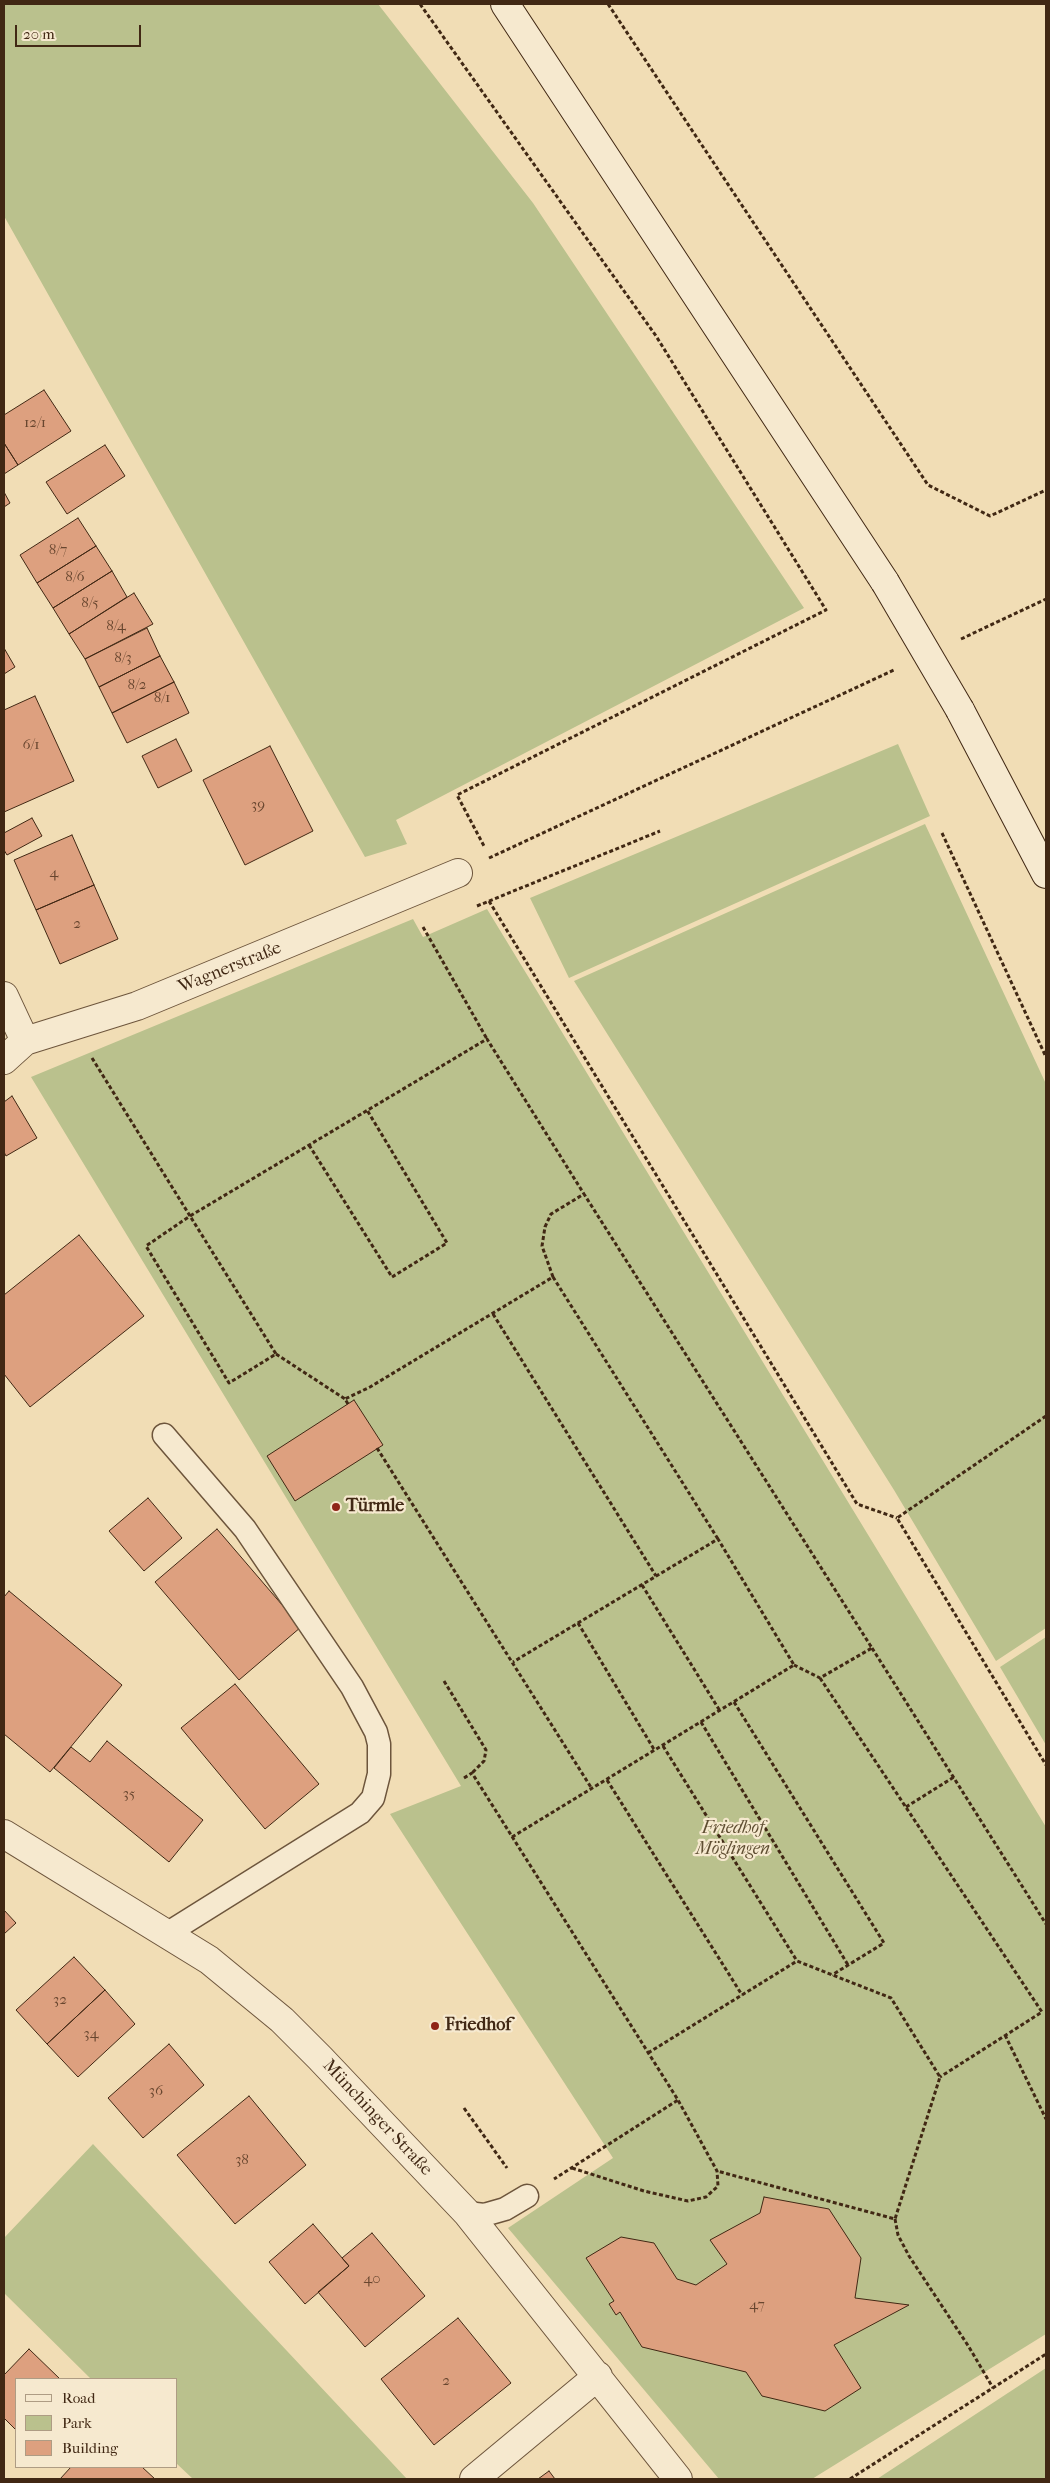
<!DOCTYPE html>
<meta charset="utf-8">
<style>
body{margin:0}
#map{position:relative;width:1050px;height:2483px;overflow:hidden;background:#f1ddb5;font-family:"IM FELL French Canon",serif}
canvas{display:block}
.frame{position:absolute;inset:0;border:5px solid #412814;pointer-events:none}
.legend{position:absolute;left:15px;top:2378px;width:162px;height:90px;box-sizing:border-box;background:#f6e9cf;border:1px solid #ae9c84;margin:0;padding:6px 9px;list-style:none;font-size:15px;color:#412814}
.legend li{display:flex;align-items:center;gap:10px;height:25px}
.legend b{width:25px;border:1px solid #ae9c84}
.scale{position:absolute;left:15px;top:25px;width:126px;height:22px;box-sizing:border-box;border:2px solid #412814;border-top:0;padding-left:6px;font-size:15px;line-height:18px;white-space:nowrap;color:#412814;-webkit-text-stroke:4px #f6e9cf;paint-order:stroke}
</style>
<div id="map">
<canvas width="1050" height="2483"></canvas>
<div class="frame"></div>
<ul class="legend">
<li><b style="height:6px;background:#f6e9cf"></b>Road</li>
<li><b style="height:14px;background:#bac18d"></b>Park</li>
<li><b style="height:14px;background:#dda07f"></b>Building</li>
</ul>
<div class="scale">20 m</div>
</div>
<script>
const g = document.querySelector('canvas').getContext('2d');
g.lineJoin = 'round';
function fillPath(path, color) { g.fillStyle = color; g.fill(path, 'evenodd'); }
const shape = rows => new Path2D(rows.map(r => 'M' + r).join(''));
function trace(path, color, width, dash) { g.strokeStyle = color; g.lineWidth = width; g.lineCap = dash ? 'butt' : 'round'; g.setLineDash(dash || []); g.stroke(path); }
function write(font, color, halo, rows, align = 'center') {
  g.font = font + ' "IM FELL French Canon",serif'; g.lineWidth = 4.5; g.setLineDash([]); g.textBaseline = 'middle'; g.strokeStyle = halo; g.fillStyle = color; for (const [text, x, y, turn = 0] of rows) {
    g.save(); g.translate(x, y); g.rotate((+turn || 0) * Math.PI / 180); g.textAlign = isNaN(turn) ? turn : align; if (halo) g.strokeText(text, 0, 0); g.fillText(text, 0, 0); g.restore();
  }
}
const green = shape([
 [4,4,378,4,533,203,804,608,396,820,407,844,365,857,4,216],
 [898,744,930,816,569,978,530,898],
 [925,824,1046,1084,1046,1628,996,1661,894,1490,574,981],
 [487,909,1046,1827,1046,2334,812,2479,719,2479,508,2228,613,2158,390,1814,461,1786,31,1077,413,919,423,937],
 [1046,1637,1046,1745,1000,1667],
 [93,2144,407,2479,193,2479,176,2463,176,2379,91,2379,4,2293,4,2238],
 [1046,2368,1046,2479,877,2479]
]);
const building = shape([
 [44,390,71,431,18,465,4,443,4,415,44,390],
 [4,443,18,465,4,474,4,443],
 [105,445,125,476,67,514,46,482,105,445],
 [4,492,10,503,4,507,4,492],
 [78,518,96,546,37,583,20,555,78,518],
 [96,546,112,571,53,608,37,583,96,546],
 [112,571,127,597,69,634,53,608,112,571],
 [134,593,153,624,85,659,69,634,134,593],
 [147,628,160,656,99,687,85,659,147,628],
 [4,648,15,667,4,674,4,648],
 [160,656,174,682,112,713,99,687,160,656],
 [174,682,189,713,127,743,112,713,174,682],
 [35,696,74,781,4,812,4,710,35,696],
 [176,739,192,771,158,788,142,756,176,739],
 [270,746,313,831,245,865,203,780,270,746],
 [32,818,42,836,7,855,4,850,4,833,32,818],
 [72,835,94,885,36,910,14,860,72,835],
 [94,885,118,939,60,964,36,910,94,885],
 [12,1096,37,1138,6,1156,4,1152,4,1102,12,1096],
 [79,1235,144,1316,30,1407,4,1374,4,1295,79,1235],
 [354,1400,383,1445,295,1501,267,1456,354,1400],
 [148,1498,182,1538,144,1571,109,1531,148,1498],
 [217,1529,301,1627,239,1680,155,1582,217,1529],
 [9,1591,122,1685,50,1772,4,1734,4,1597,9,1591],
 [235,1684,319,1784,265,1829,181,1728,235,1684],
 [107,1741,203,1820,169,1862,54,1768,71,1747,90,1762,107,1741],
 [4,1910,16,1923,4,1934,4,1910],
 [74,1957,105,1990,47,2044,16,2010,74,1957],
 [105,1990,135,2024,78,2077,47,2044,105,1990],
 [169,2044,204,2085,143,2138,108,2098,169,2044],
 [249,2096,306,2165,235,2224,177,2155,249,2096],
 [764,2197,829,2209,861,2258,855,2298,909,2305,834,2345,861,2388,825,2411,762,2396,746,2372,642,2347,620,2312,616,2315,609,2304,614,2301,586,2258,621,2237,654,2243,677,2279,696,2285,727,2264,710,2240,760,2213,764,2197],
 [313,2224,349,2266,305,2304,269,2262,313,2224],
 [372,2233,425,2296,365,2347,318,2292,349,2266,342,2258,372,2233],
 [458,2318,511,2383,434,2445,381,2379,458,2318],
 [29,2349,60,2379,16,2379,16,2430,4,2418,4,2375,29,2349],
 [71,2467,142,2467,155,2479,60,2479,71,2467],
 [549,2471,555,2479,538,2479,549,2471]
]);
const path = shape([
 [420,4,656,336,826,610,457,795,484,846],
 [608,4,928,485,990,516,1046,490],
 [961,639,1046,599],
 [942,833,1046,1057],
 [489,858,894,670],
 [489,901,857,1504,897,1518],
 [477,906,660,831],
 [423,927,487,1039],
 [92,1058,190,1216,146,1246,229,1383,276,1354,190,1216,487,1039,584,1194],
 [309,1145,392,1277,447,1243,367,1110],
 [553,1277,542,1246,545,1227,551,1214,584,1194,872,1648,820,1678,794,1665],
 [493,1314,656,1576],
 [276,1354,345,1399],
 [348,1404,345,1399,370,1387,553,1277,718,1539],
 [1046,1416,897,1518,1046,1765],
 [377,1448,592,1789],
 [642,1585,720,1711],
 [578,1623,655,1751],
 [872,1648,1046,1924],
 [820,1678,1042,2012,940,2077],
 [444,1681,486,1750,484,1761,472,1773],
 [734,1702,884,1943,832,1975],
 [701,1722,848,1965],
 [663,1746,797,1961],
 [464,1778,472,1773,678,2100,554,2179],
 [607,1780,742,1995],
 [906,1807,954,1777],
 [512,1837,794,1665,718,1539,513,1662],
 [1005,2035,1046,2119],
 [648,2053,797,1961,891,1998,940,2077,895,2219,717,2171],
 [464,2108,507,2168],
 [572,2168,644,2191,688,2201,706,2197,718,2186,717,2171,678,2100],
 [895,2219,898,2235,909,2256,969,2347,993,2388],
 [850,2479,1046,2354]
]);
const lane = shape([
 [164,1435,245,1529,352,1687,376,1732,379,1744,379,1774,373,1798,360,1813,168,1933],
 [467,2213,484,2215,505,2209,527,2196]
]);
const street = shape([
 [4,996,25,1041],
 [4,1060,25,1041,137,1006,458,873],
 [4,1834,209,1960,282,2020,320,2058,467,2213,678,2479],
 [474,2479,598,2376]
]);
const secondary = shape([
 [505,4,885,582],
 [960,710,1046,874]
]);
const secondaryBridge = shape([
 [885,582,960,710]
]);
const markers = [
 [336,1507,5,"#8f2418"],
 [435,2026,5,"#8f2418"]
];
const numberNames = [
 ["12/1",35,423],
 ["8/7",58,550],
 ["8/6",75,577],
 ["8/5",90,603],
 ["8/4",116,626],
 ["8/3",123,658],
 ["8/2",137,685],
 ["8/1",162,698],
 ["6/1",31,745],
 ["39",258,805],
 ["4",54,873],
 ["2",77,924],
 ["35",129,1794],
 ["32",60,2000],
 ["34",91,2034],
 ["36",156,2091],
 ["38",242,2160],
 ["40",372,2279],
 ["47",757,2305],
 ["2",446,2381]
];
const streetNames = [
 ["Wagnerstraße",230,968,-22],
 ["Münchinger Straße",377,2118,47]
];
const poiNames = [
 ["Türmle",346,1507],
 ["Friedhof",445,2026]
];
const parkNames = [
 ["Friedhof",733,1829],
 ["Möglingen",733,1850]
];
fillPath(green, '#bac18d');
fillPath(building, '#dda07f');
trace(building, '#412814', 1);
trace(lane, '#6d553c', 25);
trace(street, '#6d553c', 30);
trace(secondary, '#412814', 30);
trace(path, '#412814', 3, [4, 2.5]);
trace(lane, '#f6e9cf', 22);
trace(street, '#f6e9cf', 28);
trace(secondary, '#f6e9cf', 28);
trace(secondaryBridge, '#412814', 30, []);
trace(secondaryBridge, '#f6e9cf', 28);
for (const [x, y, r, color] of markers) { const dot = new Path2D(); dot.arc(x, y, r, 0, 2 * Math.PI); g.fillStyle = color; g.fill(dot); trace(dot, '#f6e9cf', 2); }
write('15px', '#68462f', null, numberNames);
write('18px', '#412814', '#f6e9cf', streetNames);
write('bold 18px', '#412814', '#f6e9cf', poiNames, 'left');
write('italic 18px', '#5f4e32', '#f6e9cf', parkNames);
</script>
